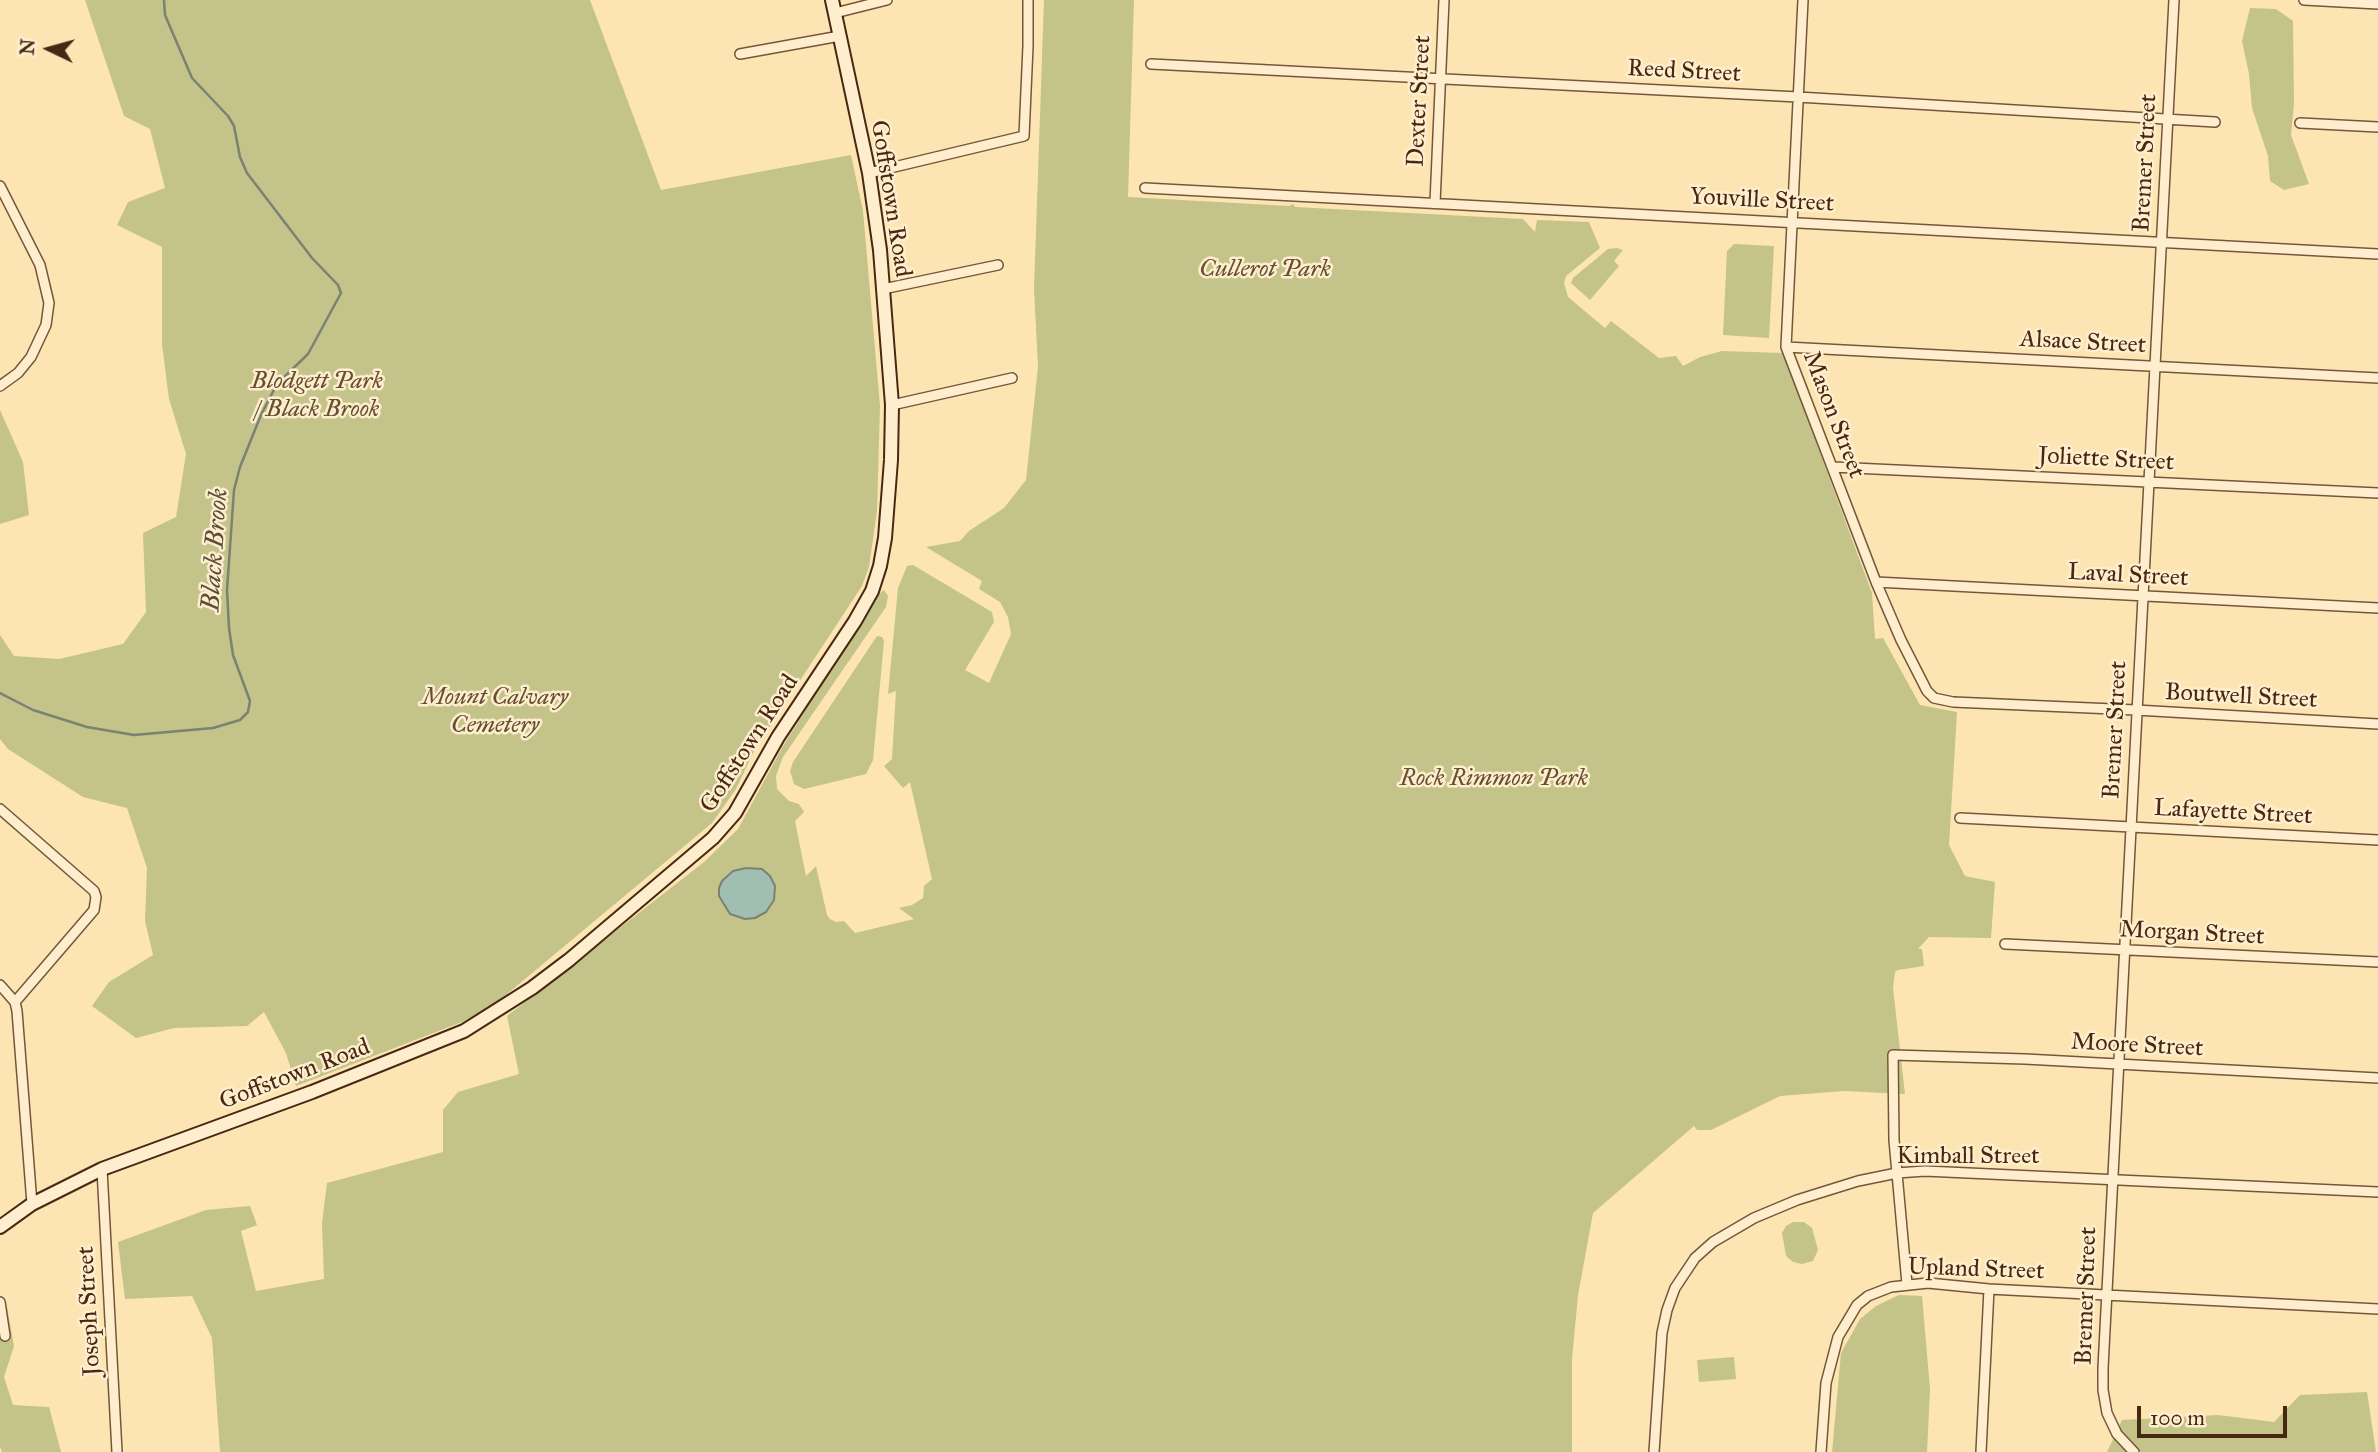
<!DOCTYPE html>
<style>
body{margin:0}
#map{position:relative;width:2378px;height:1452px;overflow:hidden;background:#fde5b3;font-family:"IM FELL Great Primer",serif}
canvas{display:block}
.north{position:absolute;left:14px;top:14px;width:70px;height:70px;-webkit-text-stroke:5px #feeece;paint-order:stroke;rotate:275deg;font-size:19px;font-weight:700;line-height:28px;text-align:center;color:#472812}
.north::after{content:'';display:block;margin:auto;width:24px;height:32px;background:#472812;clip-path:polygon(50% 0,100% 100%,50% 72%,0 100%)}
.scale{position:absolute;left:2137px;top:1406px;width:150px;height:32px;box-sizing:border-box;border:4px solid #472812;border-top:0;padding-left:9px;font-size:21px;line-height:24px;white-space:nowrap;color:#472812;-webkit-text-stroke:5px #feeece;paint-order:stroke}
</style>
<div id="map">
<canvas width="2378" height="1452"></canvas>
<div class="north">N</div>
<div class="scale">100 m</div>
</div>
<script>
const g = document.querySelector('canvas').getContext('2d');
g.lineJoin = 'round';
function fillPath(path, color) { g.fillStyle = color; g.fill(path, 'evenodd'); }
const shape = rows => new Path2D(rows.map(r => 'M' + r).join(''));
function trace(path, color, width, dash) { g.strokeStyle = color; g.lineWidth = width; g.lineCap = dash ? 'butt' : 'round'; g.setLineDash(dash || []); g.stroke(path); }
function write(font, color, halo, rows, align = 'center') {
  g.font = font + ' "IM FELL Great Primer",serif'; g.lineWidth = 5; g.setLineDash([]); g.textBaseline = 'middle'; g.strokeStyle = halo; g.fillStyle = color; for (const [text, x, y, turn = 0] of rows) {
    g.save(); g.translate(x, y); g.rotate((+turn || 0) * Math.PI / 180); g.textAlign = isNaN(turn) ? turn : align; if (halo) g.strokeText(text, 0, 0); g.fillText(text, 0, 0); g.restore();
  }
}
const green = shape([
 [85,0,590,0,661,190,851,155,863,211,880,406,877,511,869,567,862,586,755,749,736,789,712,823,495,1004,462,1022,296,1086,286,1053,264,1012,247,1026,174,1028,136,1038,92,1006,109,982,153,955,145,921,147,868,127,808,83,797,8,749,0,739,0,635,14,656,59,659,123,644,146,612,143,533,176,517,186,454,169,399,162,344,162,247,117,225,128,202,165,188,150,129,124,116],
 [1044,0,1134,0,1128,197,1289,206,1293,204,1295,207,1523,219,1535,232,1537,220,1589,222,1600,248,1566,276,1564,283,1568,297,1605,328,1611,321,1659,358,1676,356,1683,366,1700,357,1722,351,1783,353,1872,593,1875,639,1883,638,1920,705,1957,712,1949,845,1965,876,1995,882,1991,938,1929,937,1918,949,1922,949,1924,966,1898,970,1895,972,1893,988,1905,1094,1844,1091,1780,1096,1711,1130,1697,1130,1694,1126,1593,1213,1578,1295,1572,1359,1572,1452,220,1452,212,1338,192,1296,125,1299,118,1242,206,1210,250,1206,257,1225,241,1231,256,1291,324,1279,322,1223,327,1183,443,1152,443,1110,458,1092,519,1074,507,1016,704,862,738,829,783,746,878,595,884,590,888,596,886,607,783,757,776,776,777,789,789,801,799,804,804,812,795,821,806,876,816,866,827,915,830,919,836,922,844,921,855,933,914,919,899,908,912,905,923,898,924,886,932,879,910,782,903,788,884,766,892,759,896,691,888,694,898,588,907,566,913,565,992,612,994,622,965,670,989,683,1011,634,1008,617,1000,602,979,589,982,581,926,547,960,541,969,531,1004,508,1026,480,1038,367,1034,289],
 [2250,8,2276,9,2293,21,2294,103,2291,135,2309,184,2284,190,2270,181,2268,156,2252,108,2249,74,2242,41],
 [1734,244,1774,246,1769,338,1723,335,1727,251],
 [1617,248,1623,250,1614,261,1619,266,1590,300,1571,283,1573,278,1608,249],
 [0,410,23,462,29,515,0,524],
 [877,636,882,637,884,641,873,760,866,774,804,789,794,784,790,771,793,762],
 [1793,1222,1804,1222,1812,1228,1818,1250,1813,1261,1802,1264,1793,1262,1786,1256,1782,1233,1786,1226],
 [1899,1295,1922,1296,1930,1389,1927,1452,1832,1452,1841,1353,1860,1319,1876,1306],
 [6,1301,14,1346,4,1377,13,1405,49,1407,61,1452,2,1452,0,1447,0,1302],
 [1734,1357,1736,1379,1699,1382,1697,1360],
 [2367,1392,2376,1452,2107,1452,2122,1420,2218,1415,2274,1422,2300,1395]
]);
const water = shape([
 [746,868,762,869,770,876,775,886,774,900,766,912,755,918,745,919,730,914,719,896,719,888,722,881,733,871,746,868]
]);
const stream = shape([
 [0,693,33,710,87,727,134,735,213,728,240,720,248,712,250,701,233,655,229,628,227,590,234,490,240,467,261,415,277,384,308,354,341,293,338,285,312,258,247,173,240,157,234,126,228,116,192,78,165,15,164,0]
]);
const minor = shape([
 [1803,0,1786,347,1876,582,1901,640,1927,691,1934,698,1953,702,2136,710,2378,724],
 [2304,0,2378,4],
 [835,13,887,0],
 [740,54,840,36],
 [1151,64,1798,97,2215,122],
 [2300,123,2378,127],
 [869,173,1024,136,1028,46,1028,0],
 [0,186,40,265,49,303,46,325,31,357,18,373,0,386],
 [1145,188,2378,254],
 [1435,203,1444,0],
 [883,289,998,265],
 [1786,347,2378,378],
 [892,405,1012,378],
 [1833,467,2378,493],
 [1876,582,2378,608],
 [0,809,94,891,96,897,94,910,15,1002],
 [1960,818,2378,840],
 [2005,944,2378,962],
 [0,985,15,1002,17,1011,32,1204],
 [102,1169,117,1452],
 [1907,1284,1894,1140,1893,1055,2025,1059,2378,1078],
 [0,1302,5,1336],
 [1654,1452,1662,1333,1667,1310,1675,1288,1695,1258,1713,1242,1754,1218,1797,1200,1858,1181,1897,1173,1925,1171,2378,1192],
 [1821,1452,1826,1383,1838,1337,1857,1305,1868,1296,1891,1287,1928,1283,1989,1289,2378,1309],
 [1981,1452,1989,1289],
 [2134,1452,2117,1434,2107,1413,2103,1390,2103,1368,2174,0]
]);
const secondary = shape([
 [0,1227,32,1204,102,1169,312,1092,464,1031,532,988,569,960,713,838,735,813,778,737,855,621,872,591,880,566,885,538,891,460,892,405,880,250,869,173,832,0]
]);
const streetNames = [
 ["Reed Street",1684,72,3],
 ["Dexter Street",1420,101,-87],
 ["Bremer Street",2146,163,-87],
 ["Goffstown Road",890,199,81],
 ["Youville Street",1762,201,3],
 ["Alsace Street",2083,343,3],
 ["Mason Street",1833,415,69],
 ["Joliette Street",2106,460,3],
 ["Laval Street",2128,576,3],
 ["Boutwell Street",2241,697,3],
 ["Bremer Street",2116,730,-87],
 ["Goffstown Road",750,744,-57],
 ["Lafayette Street",2233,813,3],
 ["Morgan Street",2192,934,3],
 ["Moore Street",2137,1046,3],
 ["Goffstown Road",295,1075,-21],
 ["Kimball Street",1968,1157],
 ["Upland Street",1976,1270,2],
 ["Bremer Street",2087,1296,-88],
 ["Joseph Street",90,1311,-93]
];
const parkNames = [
 ["Cullerot Park",1265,270],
 ["Blodgett Park",317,382],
 ["/ Black Brook",317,410],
 ["Mount Calvary",495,698],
 ["Cemetery",495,726],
 ["Rock Rimmon Park",1494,779]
];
const waterNames = [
 ["Black Brook",216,550,-86]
];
fillPath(green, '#c3c38a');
fillPath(water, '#a0beb2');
trace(water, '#7c8272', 2);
trace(stream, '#7c8272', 2.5);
trace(minor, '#74573a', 12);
trace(secondary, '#472812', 16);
trace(minor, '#feeece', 9);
trace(secondary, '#feeece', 12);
write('24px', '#472812', '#feeece', streetNames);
write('italic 24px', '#664f30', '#feeece', parkNames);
write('italic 26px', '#5d4e3a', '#feeece', waterNames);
</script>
